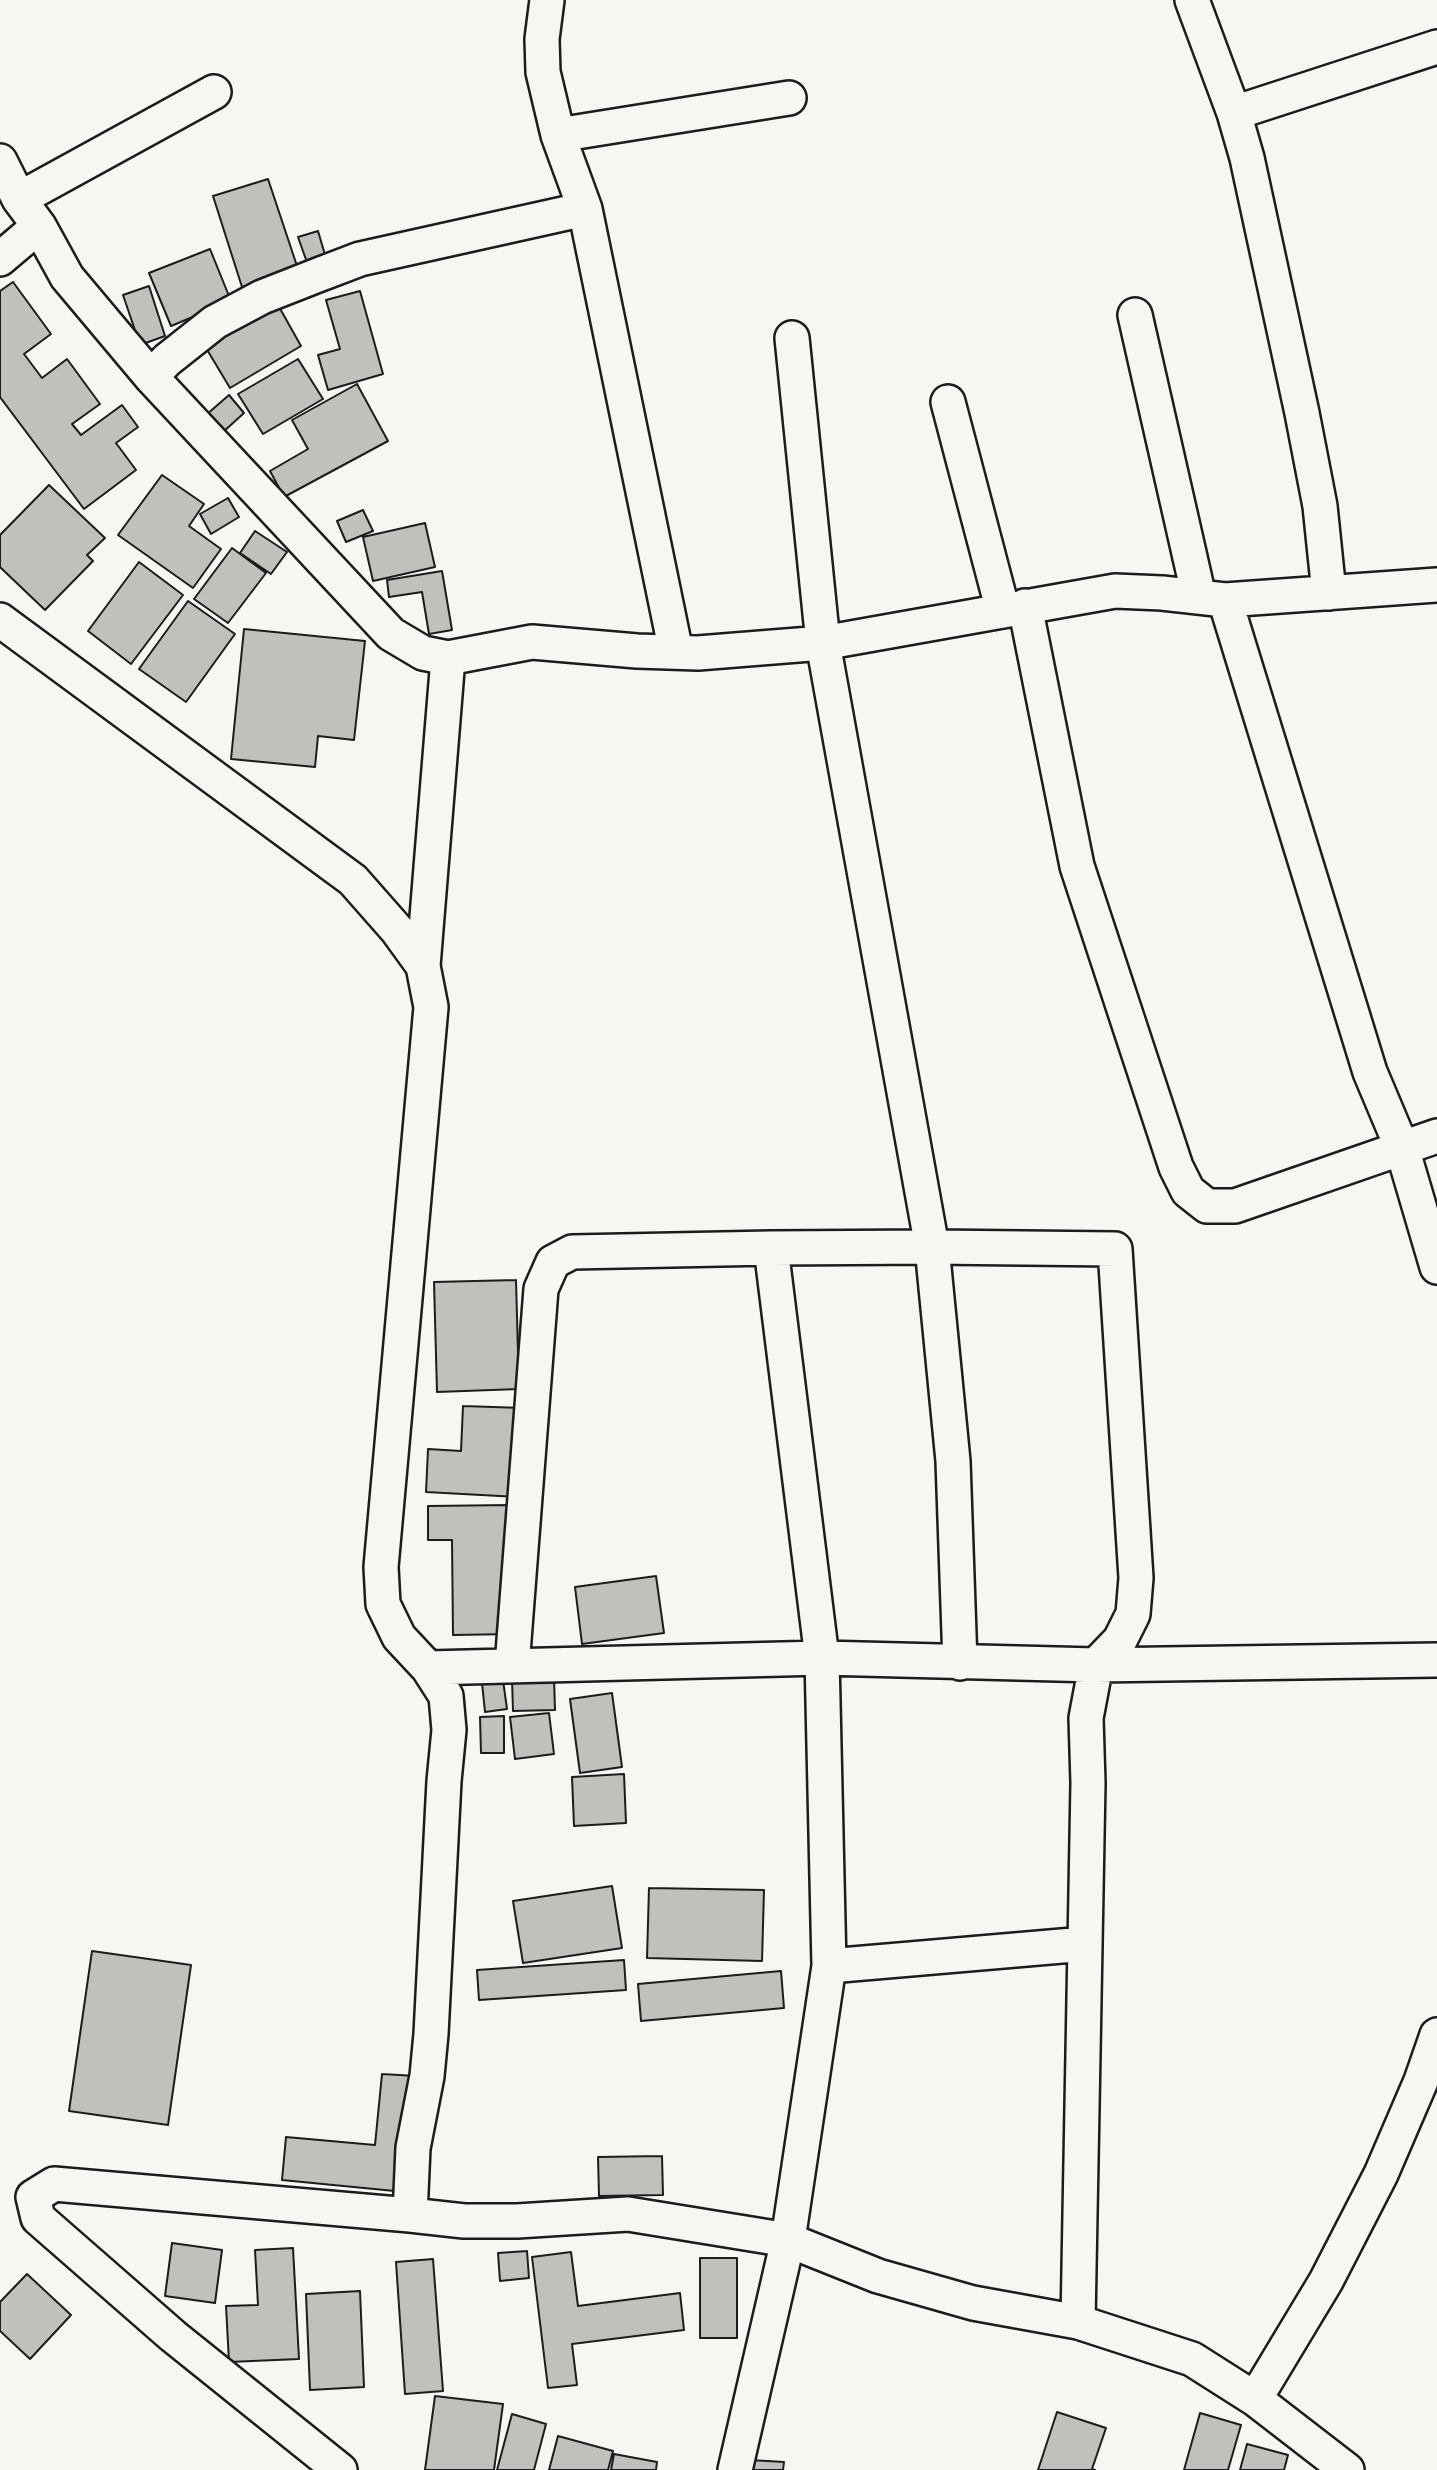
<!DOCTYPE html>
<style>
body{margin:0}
canvas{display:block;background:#f6f6f2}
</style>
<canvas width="1437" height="2470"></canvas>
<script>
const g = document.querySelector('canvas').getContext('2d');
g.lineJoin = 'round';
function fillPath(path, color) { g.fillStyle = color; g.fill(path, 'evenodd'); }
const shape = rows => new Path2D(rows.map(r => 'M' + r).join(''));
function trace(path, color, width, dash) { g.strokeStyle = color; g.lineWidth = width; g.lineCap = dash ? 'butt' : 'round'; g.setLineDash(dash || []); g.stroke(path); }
const building = shape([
 [268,179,298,269,242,287,213,196,268,179],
 [318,231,328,265,310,271,298,237,318,231],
 [210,249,231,301,171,326,149,273,210,249],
 [13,282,51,334,24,354,42,378,67,359,100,404,72,424,81,435,122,405,138,427,116,443,136,470,84,509,0,397,0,291,13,282],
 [149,286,165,336,140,345,123,295,149,286],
 [360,291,383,374,328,390,318,355,340,349,326,300,360,291],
 [278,305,301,346,230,388,206,348,278,305],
 [298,359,323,399,263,434,238,394,298,359],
 [357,384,388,441,284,497,270,471,308,449,292,420,357,384],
 [229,395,244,413,222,433,206,415,229,395],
 [162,475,204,504,189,526,221,549,193,588,118,535,162,475],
 [49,485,105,538,87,555,93,561,45,610,0,567,0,535,49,485],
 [228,498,239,517,211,534,200,514,228,498],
 [363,510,373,531,346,542,337,521,363,510],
 [425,523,435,567,373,581,363,537,425,523],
 [255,531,287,552,271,574,240,553,255,531],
 [232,548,266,573,228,623,194,599,232,548],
 [139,562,183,595,131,664,88,631,139,562],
 [442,571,452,630,429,634,422,592,389,597,387,580,442,571],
 [188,601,235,634,186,702,139,669,188,601],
 [244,629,365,641,354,740,318,736,315,767,231,759,244,629],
 [516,1280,519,1389,437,1392,434,1282,516,1280],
 [463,1406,523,1408,518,1497,426,1492,428,1449,461,1451,463,1406],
 [512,1505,513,1634,453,1635,452,1540,428,1540,428,1506,512,1505],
 [656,1576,664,1633,582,1644,575,1587,656,1576],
 [554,1678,555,1710,513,1711,512,1679,554,1678],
 [503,1680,507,1709,485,1712,482,1683,503,1680],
 [612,1693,622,1767,580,1773,570,1699,612,1693],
 [549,1713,554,1754,515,1759,510,1717,549,1713],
 [504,1716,504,1753,481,1753,480,1717,504,1716],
 [624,1774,626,1823,574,1826,572,1777,624,1774],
 [612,1886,622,1948,523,1963,513,1901,612,1886],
 [649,1888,764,1890,762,1961,647,1958,649,1888],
 [92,1951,191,1965,168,2125,69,2111,92,1951],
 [624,1960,626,1990,479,2000,477,1970,624,1960],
 [781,1971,784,2008,641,2021,638,1984,781,1971],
 [382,2074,416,2076,405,2192,282,2180,286,2137,375,2145,382,2074],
 [662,2156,663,2195,599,2196,598,2157,662,2156],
 [172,2243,222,2250,215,2303,165,2296,172,2243],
 [293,2248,299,2359,229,2362,226,2306,258,2305,255,2250,293,2248],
 [527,2251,529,2278,500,2281,498,2253,527,2251],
 [571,2252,578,2306,680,2293,684,2330,572,2344,577,2385,548,2388,532,2257,571,2252],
 [700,2258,737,2258,737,2338,700,2338,700,2258],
 [433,2259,443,2391,405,2394,396,2262,433,2259],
 [27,2274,71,2315,30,2359,0,2331,0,2302,27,2274],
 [360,2291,364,2387,310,2390,306,2294,360,2291],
 [435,2396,503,2404,494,2470,425,2470,435,2396],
 [1057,2412,1106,2428,1092,2469,1095,2470,1038,2470,1057,2412],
 [1200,2413,1241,2425,1228,2470,1184,2470,1200,2413],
 [512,2414,546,2424,534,2470,497,2470,512,2414],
 [558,2436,613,2451,608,2470,549,2470,558,2436],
 [1247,2444,1288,2455,1284,2470,1240,2470,1247,2444],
 [614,2454,657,2462,656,2470,611,2470,614,2454],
 [750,2460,784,2462,783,2470,750,2470,750,2460]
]);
const street = shape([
 [547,0,542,39,543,72,558,135,585,209,676,652],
 [1192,0,1234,113,1247,158,1302,413,1320,506,1329,593],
 [1234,113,1437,47],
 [558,135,789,98],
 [0,161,19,199,39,226,67,277,151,377,391,634,423,653,448,658,532,642,637,651,698,653,823,643,1115,591,1162,593,1225,600,1437,585],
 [19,199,214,92],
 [0,259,39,226],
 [1135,315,1199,597],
 [792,338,823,643,932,1247,1115,1249,1136,1578,1133,1614,1120,1640,1096,1665,1086,1718,1088,1783,1078,2322],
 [151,377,167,360,215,322,262,297,318,275,360,259,585,209],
 [948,402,1003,611],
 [1225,600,1370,1072,1402,1148,1437,1267],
 [1025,606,1077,866,1176,1167,1188,1191,1207,1206,1235,1206,1437,1136],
 [0,620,353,880,397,930,423,966,431,1007,381,1567,383,1604,399,1637,428,1668,446,1696,449,1730,444,1781,431,2034,427,2076,413,2148,410,2215,464,2221,517,2221,628,2214,788,2240,878,2276,973,2303,1078,2322,1192,2359,1255,2399,1347,2470],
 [423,966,448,658],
 [512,1666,541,1289,553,1262,572,1252,771,1248],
 [428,1668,822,1658,1096,1665,1437,1660],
 [829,1966,1085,1944],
 [1255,2399,1326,2281,1381,2174,1421,2081,1437,2035],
 [340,2470,173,2336,38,2218,33,2197,54,2184,410,2215],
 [735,2470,788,2240,829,1966,822,1658,771,1248,932,1247,953,1461,960,1663]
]);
fillPath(building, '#c0c0bd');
trace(building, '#1c1c1c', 2);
trace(street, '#1c1c1c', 38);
trace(street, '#f6f6f2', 33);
</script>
